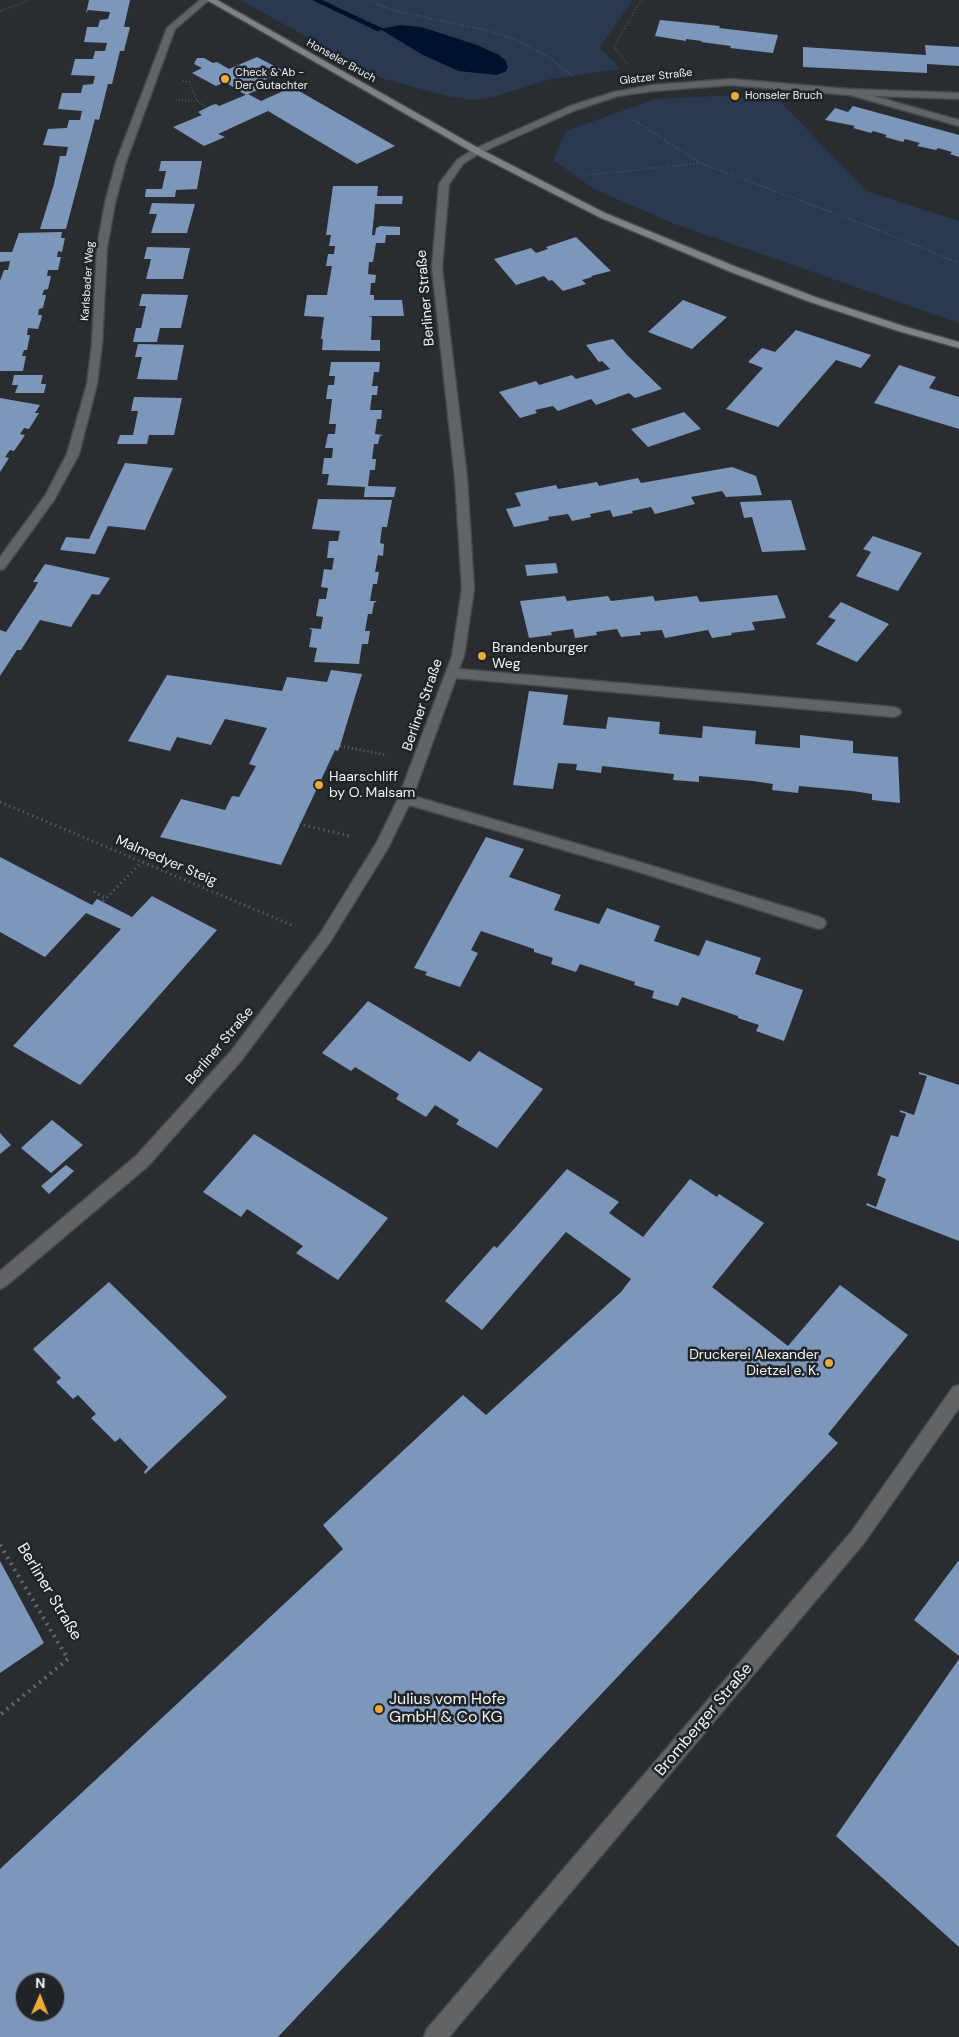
<!DOCTYPE html>
<meta charset="utf-8">
<style>
body{margin:0}
#map{position:relative;width:959px;height:2037px;overflow:hidden;background:#292d31;font-family:"DM Sans",sans-serif}
canvas{display:block}
.north{position:absolute;left:15px;top:1972px;width:50px;height:50px;box-sizing:border-box;background:#202328;border:1px solid #74767a;border-radius:50%;rotate:1deg;font-size:14px;font-weight:700;line-height:20px;text-align:center;color:#f1f3f6}
.north::after{content:'';display:block;margin:auto;width:18px;height:22px;background:#ebaa39;clip-path:polygon(50% 0,100% 100%,50% 72%,0 100%)}
</style>
<div id="map">
<canvas width="959" height="2037"></canvas>
<div class="north">N</div>
</div>
<script>
const g = document.querySelector('canvas').getContext('2d');
g.lineJoin = 'round';
function fillPath(path, color) { g.fillStyle = color; g.fill(path, 'evenodd'); }
const shape = rows => new Path2D(rows.map(r => 'M' + r).join(''));
function trace(path, color, width, dash) { g.strokeStyle = color; g.lineWidth = width; g.lineCap = dash ? 'butt' : 'round'; g.setLineDash(dash || []); g.stroke(path); }
function write(font, color, halo, rows, align = 'center') {
  g.font = font + ' "DM Sans",sans-serif'; g.lineWidth = 5; g.setLineDash([]); g.textBaseline = 'middle'; g.strokeStyle = halo; g.fillStyle = color; for (const [text, x, y, turn = 0] of rows) {
    g.save(); g.translate(x, y); g.rotate((+turn || 0) * Math.PI / 180); g.textAlign = isNaN(turn) ? turn : align; if (halo) g.strokeText(text, 0, 0); g.fillText(text, 0, 0); g.restore();
  }
}
const green = shape([
 [240,0,633,0,600,47,620,69,550,79,493,97,472,100,447,96,381,78],
 [716,96,777,98,866,191,959,221,959,323,672,223,594,189,553,160,566,131,655,99]
]);
const water = shape([
 [400,25,421,27,477,45,499,55,505,60,508,67,505,72,496,75,459,71,423,55,380,29]
]);
const stream = shape([
 [312,0,322,0,384,29,377,31,312,0]
]);
const building = shape([
 [89,0,130,0,124,27,130,27,124,51,120,51,112,84,108,84,99,120,95,119,66,229,40,229,54,184,60,156,66,156,68,147,43,145,48,129,67,128,69,120,80,120,82,111,58,109,62,93,81,93,83,85,93,84,95,76,71,75,75,59,93,59,95,51,105,51,107,43,84,42,87,27,98,27,100,20,108,19,110,12,88,10,86,14],
 [660,20,720,26,719,28,778,35,773,53,730,48,731,46,701,42,702,41,686,39,686,41,655,36],
 [925,45,959,47,959,66,927,64,927,73,803,67,803,47,926,55],
 [257,57,284,71,256,84,262,88,246,95,225,82,216,86,192,73,202,68,194,64,197,58,204,58,213,63,217,62,229,69],
 [292,87,395,146,357,164,268,111,218,134,225,137,204,146,173,127,202,115,198,112,212,105,216,104,219,106,248,94,261,101],
 [853,106,959,135,959,157,950,154,952,152,938,148,936,150,917,146,920,143,905,139,903,142,885,137,887,135,873,131,871,133,853,128,855,126,825,120,835,108,848,112],
 [161,161,202,161,197,189,176,190,175,197,145,197,146,189,162,189,166,171,159,171],
 [333,186,378,186,377,196,403,196,402,204,375,204,374,216,372,235,375,235,376,228,380,226,400,227,400,235,386,235,385,243,376,243,373,262,369,262,368,274,376,275,375,283,371,283,370,295,374,295,374,300,402,300,404,316,368,316,372,317,371,340,380,340,380,351,322,350,323,339,321,339,324,317,304,316,307,295,327,295,332,266,326,266,328,254,334,254,335,246,329,246,331,235,326,235],
 [152,203,195,204,187,233,151,233,157,214,149,214],
 [62,232,61,238,65,238,62,252,58,251,57,257,61,257,58,270,48,270,47,276,51,276,48,289,44,290,42,295,46,295,43,308,39,309,38,315,42,315,41,320,38,329,28,328,27,335,30,335,27,350,24,350,22,356,26,356,23,371,0,371,0,281,4,270,8,270,10,261,0,262,0,252,12,252,19,233],
 [576,237,611,271,591,276,592,277,582,280,586,284,563,291,552,280,549,281,544,276,516,285,494,259,531,248,536,253,548,249,546,247],
 [147,247,190,248,183,279,146,279,151,259,144,259],
 [142,294,188,295,181,328,160,328,157,342,133,342,136,328,141,328,146,306,139,306],
 [683,300,727,317,692,349,648,332],
 [796,330,871,355,861,368,836,360,778,427,726,409,763,368,748,362,762,348,775,352],
 [613,339,627,355,662,389,635,398,629,393,596,405,591,399,558,411,553,406,535,410,537,413,520,418,499,392,536,381,539,385,572,375,576,379,610,369,602,361,599,362,586,345],
 [138,344,184,345,177,380,137,379,142,357,135,357],
 [331,362,380,362,379,372,374,372,372,386,378,386,377,395,372,395,370,410,382,410,381,419,377,419,375,434,383,435,380,436,378,444,374,444,372,459,376,459,375,470,370,470,368,486,396,487,394,497,364,497,365,487,327,485,329,474,322,474,324,458,332,458,333,448,325,448,328,434,335,434,336,424,329,424,332,399,326,399,328,385,334,385,335,376,329,376],
 [899,365,936,377,929,388,959,397,959,429,874,403],
 [14,375,43,375,41,384,46,384,44,393,15,393,18,385,12,385],
 [134,397,182,398,174,435,149,435,147,444,117,444,120,435,133,435,138,411,131,411],
 [0,398,40,405,35,413,39,413,29,429,24,428,20,434,25,435,21,441,14,451,10,450,5,457,9,458,0,472],
 [684,412,701,429,648,447,631,429],
 [125,463,173,468,145,530,108,526,95,554,60,550,66,537,89,539],
 [732,467,756,476,762,495,726,497,722,491,691,497,695,504,655,514,651,507,632,511,633,513,613,517,610,510,590,514,591,517,572,521,568,514,548,517,549,520,514,527,506,509,521,506,515,493,556,485,558,489,597,482,599,486,638,478,641,483],
 [318,499,392,500,387,527,382,527,380,543,384,544,383,556,378,555,375,572,379,572,377,584,373,584,370,601,377,601,374,603,372,614,368,614,365,631,370,631,368,644,362,644,359,664,314,662,317,648,309,647,312,630,309,628,321,629,323,617,316,616,319,599,326,599,328,588,321,587,324,569,332,570,334,558,327,558,329,541,338,541,340,531,312,529],
 [791,500,806,550,762,552,752,517,744,518,740,502],
 [873,536,922,553,898,591,856,576,871,552,863,549],
 [556,563,558,573,527,576,525,565],
 [45,564,110,578,99,595,92,594,71,627,40,620,21,650,17,650,0,676,0,630,6,632,35,588,38,582,33,582],
 [777,595,786,618,752,622,755,630,731,633,732,635,712,638,708,630,665,638,662,630,640,632,641,635,621,637,617,629,596,632,597,635,575,638,573,629,551,632,552,635,529,638,520,601,565,596,567,601,608,596,611,601,653,596,655,601,697,596,700,602],
 [841,602,889,624,857,662,816,644,836,620,828,617],
 [331,670,362,674,340,746,338,751,335,750,281,865,160,837,181,799,225,810,232,796,239,797,256,766,249,764,267,728,225,719,211,745,177,737,170,751,128,741,167,675,282,691,287,677,327,682],
 [529,691,568,695,563,725,606,729,608,717,660,722,659,734,702,738,703,726,756,731,755,744,800,748,800,735,853,741,853,753,898,757,900,803,872,800,872,794,853,791,799,786,798,793,772,790,773,784,753,781,699,776,699,782,673,780,674,774,602,766,601,773,576,770,577,764,558,763,553,789,513,785],
 [486,837,524,849,509,877,561,895,554,910,599,924,607,908,660,926,654,941,699,956,706,940,761,958,755,974,803,990,784,1041,756,1031,759,1025,738,1018,738,1016,682,997,678,1006,652,998,654,991,634,985,635,982,580,964,576,972,551,964,553,958,534,952,534,949,481,931,471,950,478,953,460,987,425,975,427,972,414,968],
 [0,857,92,905,97,899,132,917,152,896,217,930,80,1085,13,1046,121,929,86,913,45,957,0,932],
 [368,1001,470,1062,479,1051,543,1089,497,1148,456,1124,459,1120,435,1105,426,1117,396,1099,399,1094,355,1067,351,1071,322,1053],
 [919,1072,959,1085,959,1241,866,1205,867,1203,876,1207,886,1179,877,1175,891,1135,898,1137,906,1114,900,1112,900,1110,914,1115,927,1076,919,1074],
 [52,1120,83,1145,51,1173,21,1148],
 [0,1133,11,1145,0,1154],
 [254,1134,388,1218,338,1280,296,1253,303,1246,247,1209,241,1217,203,1192],
 [66,1165,74,1171,49,1194,41,1186],
 [567,1169,619,1202,609,1213,643,1237,690,1179,717,1197,719,1194,764,1223,712,1287,788,1346,840,1285,908,1335,828,1434,838,1443,278,2037,0,2037,0,1869,343,1549,323,1525,463,1395,486,1415,621,1292,631,1279,566,1232,482,1330,445,1301,494,1246,497,1248],
 [25,1982,55,1982,55,2012,25,2012],
 [109,1282,227,1397,145,1474,144,1472,148,1467,120,1438,115,1442,91,1418,96,1414,78,1395,73,1399,56,1382,61,1378,33,1349],
 [959,1560,959,1656,914,1620],
 [0,1561,44,1643,0,1673],
 [959,1659,959,1947,836,1836]
]);
const pathFar3 = shape([
 [368,0,392,10,485,30,514,39,550,58,574,77],
 [0,11,30,0],
 [627,63,614,47,640,2,644,0],
 [183,81,189,82,198,102,207,107],
 [176,100,198,101],
 [634,120,700,163,871,227,959,263],
 [589,175,699,163]
]);
const pathFar2 = shape([
 [340,746,386,755]
]);
const pathFar1 = shape([
 [0,802,294,926],
 [299,824,350,836],
 [94,892,106,898],
 [103,901,142,862]
]);
const path = shape([
 [0,1545,68,1659,0,1715]
]);
const lane = shape([
 [849,89,959,120,959,126,846,94,846,90,849,89]
]);
const street = shape([
 [200,0,209,0,175,29,126,162,115,203,107,248,102,344,97,384,79,454,54,500,4,569,0,570,0,557,45,496,67,454,87,384,92,344,97,248,105,203,116,162,167,28,200,0],
 [731,79,849,89,959,93,959,99,849,95,731,85,653,91,618,96,576,110,480,153,463,164,449,184,442,268,467,478,474,589,464,656,459,669,894,707,899,709,901,712,899,715,894,717,456,678,413,796,636,861,819,917,824,919,826,923,824,927,819,929,636,871,409,805,388,848,330,942,241,1061,148,1166,6,1286,0,1289,0,1271,136,1156,231,1051,320,934,377,842,398,799,452,656,462,589,455,478,432,268,439,184,457,160,474,149,570,106,614,92,653,85,731,79],
 [959,1385,959,1408,864,1543,449,2037,424,2037,427,2029,852,1531,953,1387,959,1385]
]);
const secondary = shape([
 [207,0,217,0,480,149,605,213,739,268,818,298,906,327,959,342,959,348,898,331,810,302,731,272,599,217,474,153,207,0]
]);
const markers = [
 [225,79,5,"#ebaa39"],
 [735,96,5,"#ebaa39"],
 [482,656,5,"#ebaa39"],
 [319,785,5,"#ebaa39"],
 [829,1363,5,"#ebaa39"],
 [379,1709,5,"#ebaa39"]
];
const farStreetnames = [
 ["Honseler Bruch",341,61,29],
 ["Glatzer Straße",656,77,-7],
 ["Karlsbader Weg",88,281,-86]
];
const farPoinames = [
 ["Check & Ab -",235,73],
 ["Der Gutachter",235,86],
 ["Honseler Bruch",745,96]
];
const streetNames = [
 ["Berliner Straße",426,298,-95],
 ["Berliner Straße",423,705,-71],
 ["Malmedyer Steig",166,861,23],
 ["Berliner Straße",220,1046,-50]
];
const poiNames = [
 ["Brandenburger",492,648],
 ["Weg",492,664],
 ["Haarschliff",329,777],
 ["by O. Malsam",329,793],
 ["Druckerei Alexander",819,1355,"right"],
 ["Dietzel e. K.",819,1371,"right"]
];
const nearStreetnames = [
 ["Berliner Straße",49,1592,59],
 ["Bromberger Straße",704,1720,-50]
];
const nearPoinames = [
 ["Julius vom Hofe",389,1700],
 ["GmbH & Co KG",389,1718]
];
fillPath(green, '#29394f');
fillPath(water, '#00112d');
fillPath(stream, '#00112d');
fillPath(building, '#7d97bb');
trace(lane, '#45494d', 3);
trace(street, '#45494d', 3);
trace(secondary, '#45494d', 3);
trace(pathFar3, '#66696d', 2, [0.5, 2.5]);
trace(pathFar2, '#66696d', 2.5, [1, 3]);
trace(pathFar1, '#66696d', 3, [1, 4]);
trace(path, '#66696d', 4, [2, 5]);
fillPath(lane, '#616365');
fillPath(street, '#616365');
fillPath(secondary, '#7f8185');
for (const [x, y, r, color] of markers) { const dot = new Path2D(); dot.arc(x, y, r, 0, 2 * Math.PI); g.fillStyle = color; g.fill(dot); trace(dot, '#202328', 2); }
write('11px', '#f1f3f6', '#202328', farStreetnames);
write('11px', '#f1f3f6', '#202328', farPoinames, 'left');
write('14px', '#f1f3f6', '#202328', streetNames);
write('14px', '#f1f3f6', '#202328', poiNames, 'left');
write('16px', '#f1f3f6', '#202328', nearStreetnames);
write('16px', '#f1f3f6', '#202328', nearPoinames, 'left');
</script>
